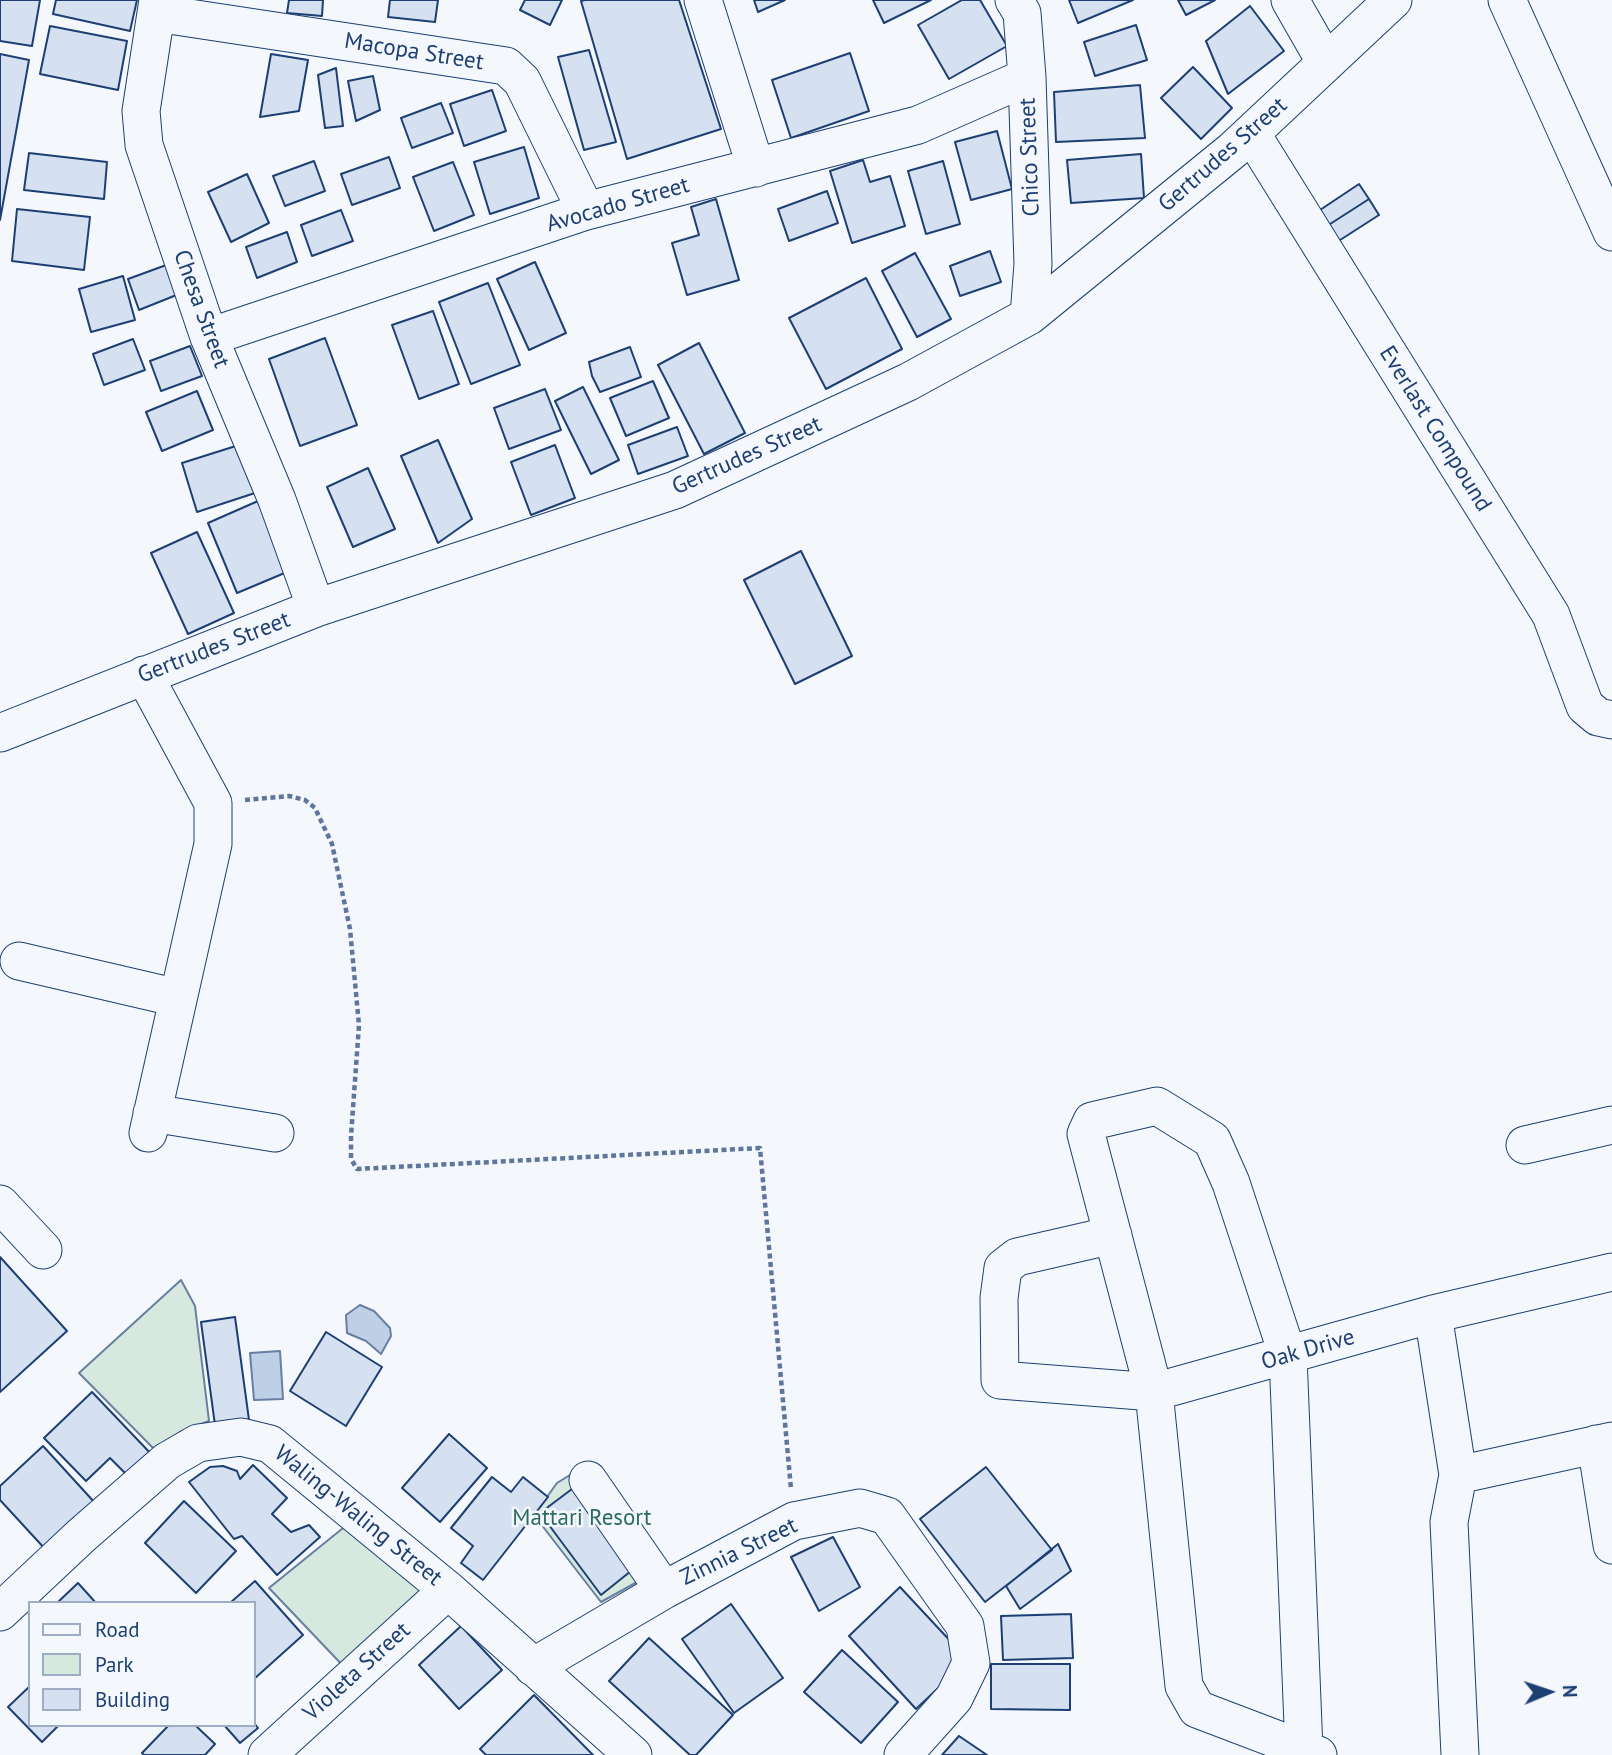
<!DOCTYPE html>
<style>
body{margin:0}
#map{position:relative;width:1612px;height:1755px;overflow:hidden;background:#f4f7fb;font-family:"PT Sans",sans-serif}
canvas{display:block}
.legend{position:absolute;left:28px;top:1601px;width:228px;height:126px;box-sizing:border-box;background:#f4f7fb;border:2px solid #9eadc5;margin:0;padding:9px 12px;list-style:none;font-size:21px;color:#1d3f73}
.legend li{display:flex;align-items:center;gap:14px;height:35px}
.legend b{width:35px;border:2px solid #9eadc5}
.north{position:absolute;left:1514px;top:1657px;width:70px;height:70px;-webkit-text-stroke:5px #f4f7fb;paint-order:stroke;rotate:88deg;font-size:19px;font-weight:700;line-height:28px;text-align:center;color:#1d3f73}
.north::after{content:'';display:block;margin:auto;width:24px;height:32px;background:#1d3f73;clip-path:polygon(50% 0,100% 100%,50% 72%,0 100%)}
</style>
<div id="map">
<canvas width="1612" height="1755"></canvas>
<ul class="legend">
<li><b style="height:9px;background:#f4f7fb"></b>Road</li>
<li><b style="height:19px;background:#d7e8df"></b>Park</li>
<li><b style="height:19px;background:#d5e0f0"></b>Building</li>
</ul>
<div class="north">N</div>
</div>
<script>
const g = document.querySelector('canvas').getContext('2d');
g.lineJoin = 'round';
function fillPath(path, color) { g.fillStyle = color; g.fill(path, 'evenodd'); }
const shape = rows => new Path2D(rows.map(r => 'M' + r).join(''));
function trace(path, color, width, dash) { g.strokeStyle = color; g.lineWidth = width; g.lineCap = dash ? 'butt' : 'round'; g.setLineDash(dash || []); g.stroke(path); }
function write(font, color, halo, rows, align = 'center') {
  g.font = font + ' "PT Sans",sans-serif'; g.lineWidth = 5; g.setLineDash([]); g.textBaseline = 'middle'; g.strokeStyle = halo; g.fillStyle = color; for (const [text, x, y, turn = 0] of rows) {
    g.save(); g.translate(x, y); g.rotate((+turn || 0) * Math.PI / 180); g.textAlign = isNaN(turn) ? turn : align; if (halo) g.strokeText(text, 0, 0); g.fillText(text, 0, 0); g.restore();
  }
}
const green = shape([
 [181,1280,195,1306,209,1421,180,1432,157,1452,79,1373,181,1280],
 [591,1462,659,1570,601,1602,534,1515,557,1483,591,1462],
 [348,1524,425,1591,348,1671,269,1588,348,1524]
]);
const water = shape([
 [360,1305,374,1311,390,1328,391,1336,381,1354,366,1341,347,1333,346,1315,360,1305],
 [280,1351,283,1399,254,1400,250,1353,280,1351]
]);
const building = shape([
 [0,0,40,0,32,46,0,41,0,0],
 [56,0,137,0,130,31,53,14,56,0],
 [289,0,323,0,322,16,287,13,289,0],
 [390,0,438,0,435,22,388,17,390,0],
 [525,0,562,0,550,25,520,10,525,0],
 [585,0,679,0,721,129,627,159,581,1,585,0],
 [754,0,785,0,758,12,754,0],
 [873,0,931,0,884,23,873,0],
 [962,0,980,0,1007,46,949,79,918,25,962,0],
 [1069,0,1133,0,1078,23,1069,0],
 [1178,0,1215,0,1186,15,1178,0],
 [1250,6,1284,51,1228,94,1206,41,1250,6],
 [1136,25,1147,60,1095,76,1084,42,1136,25],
 [50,26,127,41,118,90,40,74,50,26],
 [589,50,616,142,584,150,558,57,589,50],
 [850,53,869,111,791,138,772,80,850,53],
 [0,54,29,60,0,220,0,54],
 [271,54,308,60,299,111,260,117,271,54],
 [1193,67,1232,108,1201,139,1161,98,1193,67],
 [336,68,343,126,325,128,318,75,336,68],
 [373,76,380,110,356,121,348,81,373,76],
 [1140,85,1145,138,1056,142,1054,92,1140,85],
 [492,90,506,131,464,146,450,104,492,90],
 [441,103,453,133,412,148,401,118,441,103],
 [997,131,1012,189,971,200,955,142,997,131],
 [524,147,539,198,490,214,474,162,524,147],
 [29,153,107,162,104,199,24,190,29,153],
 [1141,154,1144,198,1071,203,1067,160,1141,154],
 [389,157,400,188,352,205,341,174,389,157],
 [863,160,870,182,890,176,905,226,852,243,830,171,863,160],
 [314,161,325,191,285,206,273,176,314,161],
 [943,161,960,224,926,234,908,171,943,161],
 [453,162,474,215,434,231,413,177,453,162],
 [247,174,269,223,231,242,208,192,247,174],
 [1359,184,1369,199,1327,226,1317,212,1359,184],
 [827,191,838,223,789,241,778,209,827,191],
 [716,199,739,280,687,295,672,243,699,235,691,207,716,199],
 [1369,199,1379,215,1337,242,1327,226,1369,199],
 [17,209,90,217,84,270,12,261,17,209],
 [341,210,353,241,312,256,301,225,341,210],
 [287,232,297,262,257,278,246,247,287,232],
 [990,251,1001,282,960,296,950,266,990,251],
 [915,253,951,319,917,337,882,271,915,253],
 [535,262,566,333,529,350,497,279,535,262],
 [169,264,179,294,139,310,128,279,169,264],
 [123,276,135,320,91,332,79,289,123,276],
 [866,278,902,349,826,389,789,318,866,278],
 [488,283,520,365,471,384,439,302,488,283],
 [433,311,459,384,419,399,392,325,433,311],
 [325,338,357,425,300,446,269,359,325,338],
 [133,339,145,370,104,385,93,354,133,339],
 [699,343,745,433,704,454,658,365,699,343],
 [190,346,202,376,161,391,150,361,190,346],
 [630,347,641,377,600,392,592,376,589,362,630,347],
 [653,381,669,418,626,436,610,398,653,381],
 [583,387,619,460,591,474,555,401,583,387],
 [545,389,561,430,509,449,494,408,545,389],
 [197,391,213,430,162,451,146,412,197,391],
 [677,427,688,456,638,474,628,445,677,427],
 [438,440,472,519,438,543,401,456,438,440],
 [239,445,255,493,197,512,182,463,239,445],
 [555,445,575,498,531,515,511,462,555,445],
 [368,468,395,529,353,547,327,487,368,468],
 [258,501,287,572,237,593,208,523,258,501],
 [197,532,234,613,188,634,151,553,197,532],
 [801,551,852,656,795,684,744,580,801,551],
 [0,1257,67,1331,0,1392,0,1257],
 [235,1317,249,1420,215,1425,201,1322,235,1317],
 [326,1332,382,1367,346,1426,290,1391,326,1332],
 [92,1392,154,1457,131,1479,110,1458,86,1481,44,1438,92,1392],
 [449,1434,487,1468,440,1522,402,1488,449,1434],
 [43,1446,96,1504,46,1550,0,1500,0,1486,43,1446],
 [253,1465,287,1498,272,1514,291,1532,309,1525,320,1537,277,1575,242,1536,234,1539,189,1482,210,1467,223,1466,237,1471,240,1479,253,1465],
 [986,1467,1052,1550,985,1602,920,1519,986,1467],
 [492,1477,511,1492,523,1477,548,1497,483,1580,461,1563,473,1546,451,1528,492,1477],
 [576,1486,636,1567,601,1595,540,1513,576,1486],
 [184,1501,236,1551,196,1593,145,1543,184,1501],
 [833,1537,860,1587,819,1611,791,1557,833,1537],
 [1058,1544,1071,1571,1020,1609,1006,1586,1058,1544],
 [255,1581,303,1635,254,1679,254,1603,230,1603,255,1581],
 [78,1583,96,1603,57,1603,78,1583],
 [900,1587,968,1660,916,1709,849,1636,900,1587],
 [731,1604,783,1678,734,1713,682,1639,731,1604],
 [1071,1614,1073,1658,1003,1660,1001,1616,1071,1614],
 [461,1626,502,1670,459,1709,419,1665,461,1626],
 [649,1638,733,1715,696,1755,690,1755,609,1681,649,1638],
 [842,1650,898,1702,861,1743,804,1692,842,1650],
 [991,1664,1070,1664,1070,1710,991,1709,991,1664],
 [30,1686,30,1725,59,1725,42,1742,8,1707,30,1686],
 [534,1695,593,1755,486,1755,480,1749,534,1695],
 [254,1723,258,1728,240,1743,224,1725,254,1723],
 [169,1725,195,1725,215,1744,205,1755,144,1755,142,1753,169,1725],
 [959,1736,987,1755,942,1755,959,1736]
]);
const path = shape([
 [245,800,289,796,305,800,315,808,332,844,350,929,359,1025,351,1136,351,1159,357,1169,760,1148,791,1489]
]);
const minor = shape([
 [158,0,141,111,144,145,209,337,277,500,316,608],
 [703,0,756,168],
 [1014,0,1022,13,1027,77,1033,264,1029,316],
 [1290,0,1326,63],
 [1507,0,1612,232],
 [156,13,506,66,522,81,586,211],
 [1251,133,1551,615,1585,706,1598,717,1612,720],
 [209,337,586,211,918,125,1027,77],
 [144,675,213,803,213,844,148,1133],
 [0,733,316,608,675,490,908,382,1029,316,1233,150,1393,0],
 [19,961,178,998],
 [152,1113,275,1133],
 [1525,1145,1612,1125],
 [0,1204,43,1250],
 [1113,1235,1017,1257,1003,1268,999,1298,1000,1380,1154,1392,1433,1314,1612,1272],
 [1433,1314,1458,1475],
 [1596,1444,1612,1545],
 [588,1480,664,1590],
 [0,1612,82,1535,167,1461,198,1443,241,1437,270,1444,448,1590,633,1755],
 [533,1667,664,1590,794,1521,860,1508,887,1516,965,1626,971,1663,954,1698,903,1755],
 [1304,1750,1288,1356,1231,1183,1212,1140,1157,1106,1092,1121,1086,1134,1154,1392,1184,1686,1197,1709,1318,1755],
 [267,1755,448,1590],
 [1460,1755,1449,1522,1458,1475,1612,1441]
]);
const streetNames = [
 ["Macopa Street",414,52,9],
 ["Gertrudes Street",1223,155,-41],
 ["Chico Street",1030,157,-92],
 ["Avocado Street",618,205,-16],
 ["Chesa Street",201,309,70],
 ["Everlast Compound",1435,429,58],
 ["Gertrudes Street",747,456,-24],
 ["Gertrudes Street",214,648,-21],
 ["Oak Drive",1308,1350,-16],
 ["Waling-Waling Street",358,1516,39],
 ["Zinnia Street",739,1552,-26],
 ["Violeta Street",357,1672,-42]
];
const parkNames = [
 ["Mattari Resort",582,1518]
];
fillPath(green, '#d7e8df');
trace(green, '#687fa3', 2);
fillPath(water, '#bed0e5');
trace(water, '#687fa3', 2);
fillPath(building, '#d5e0f0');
trace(building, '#1d3f73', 2);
trace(minor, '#1d3f73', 39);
trace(path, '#5e769c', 4.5, [5, 3.5]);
trace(minor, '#f4f7fb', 37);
write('23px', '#1d3f73', '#f4f7fb', streetNames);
write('23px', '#2c6c60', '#f4f7fb', parkNames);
</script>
